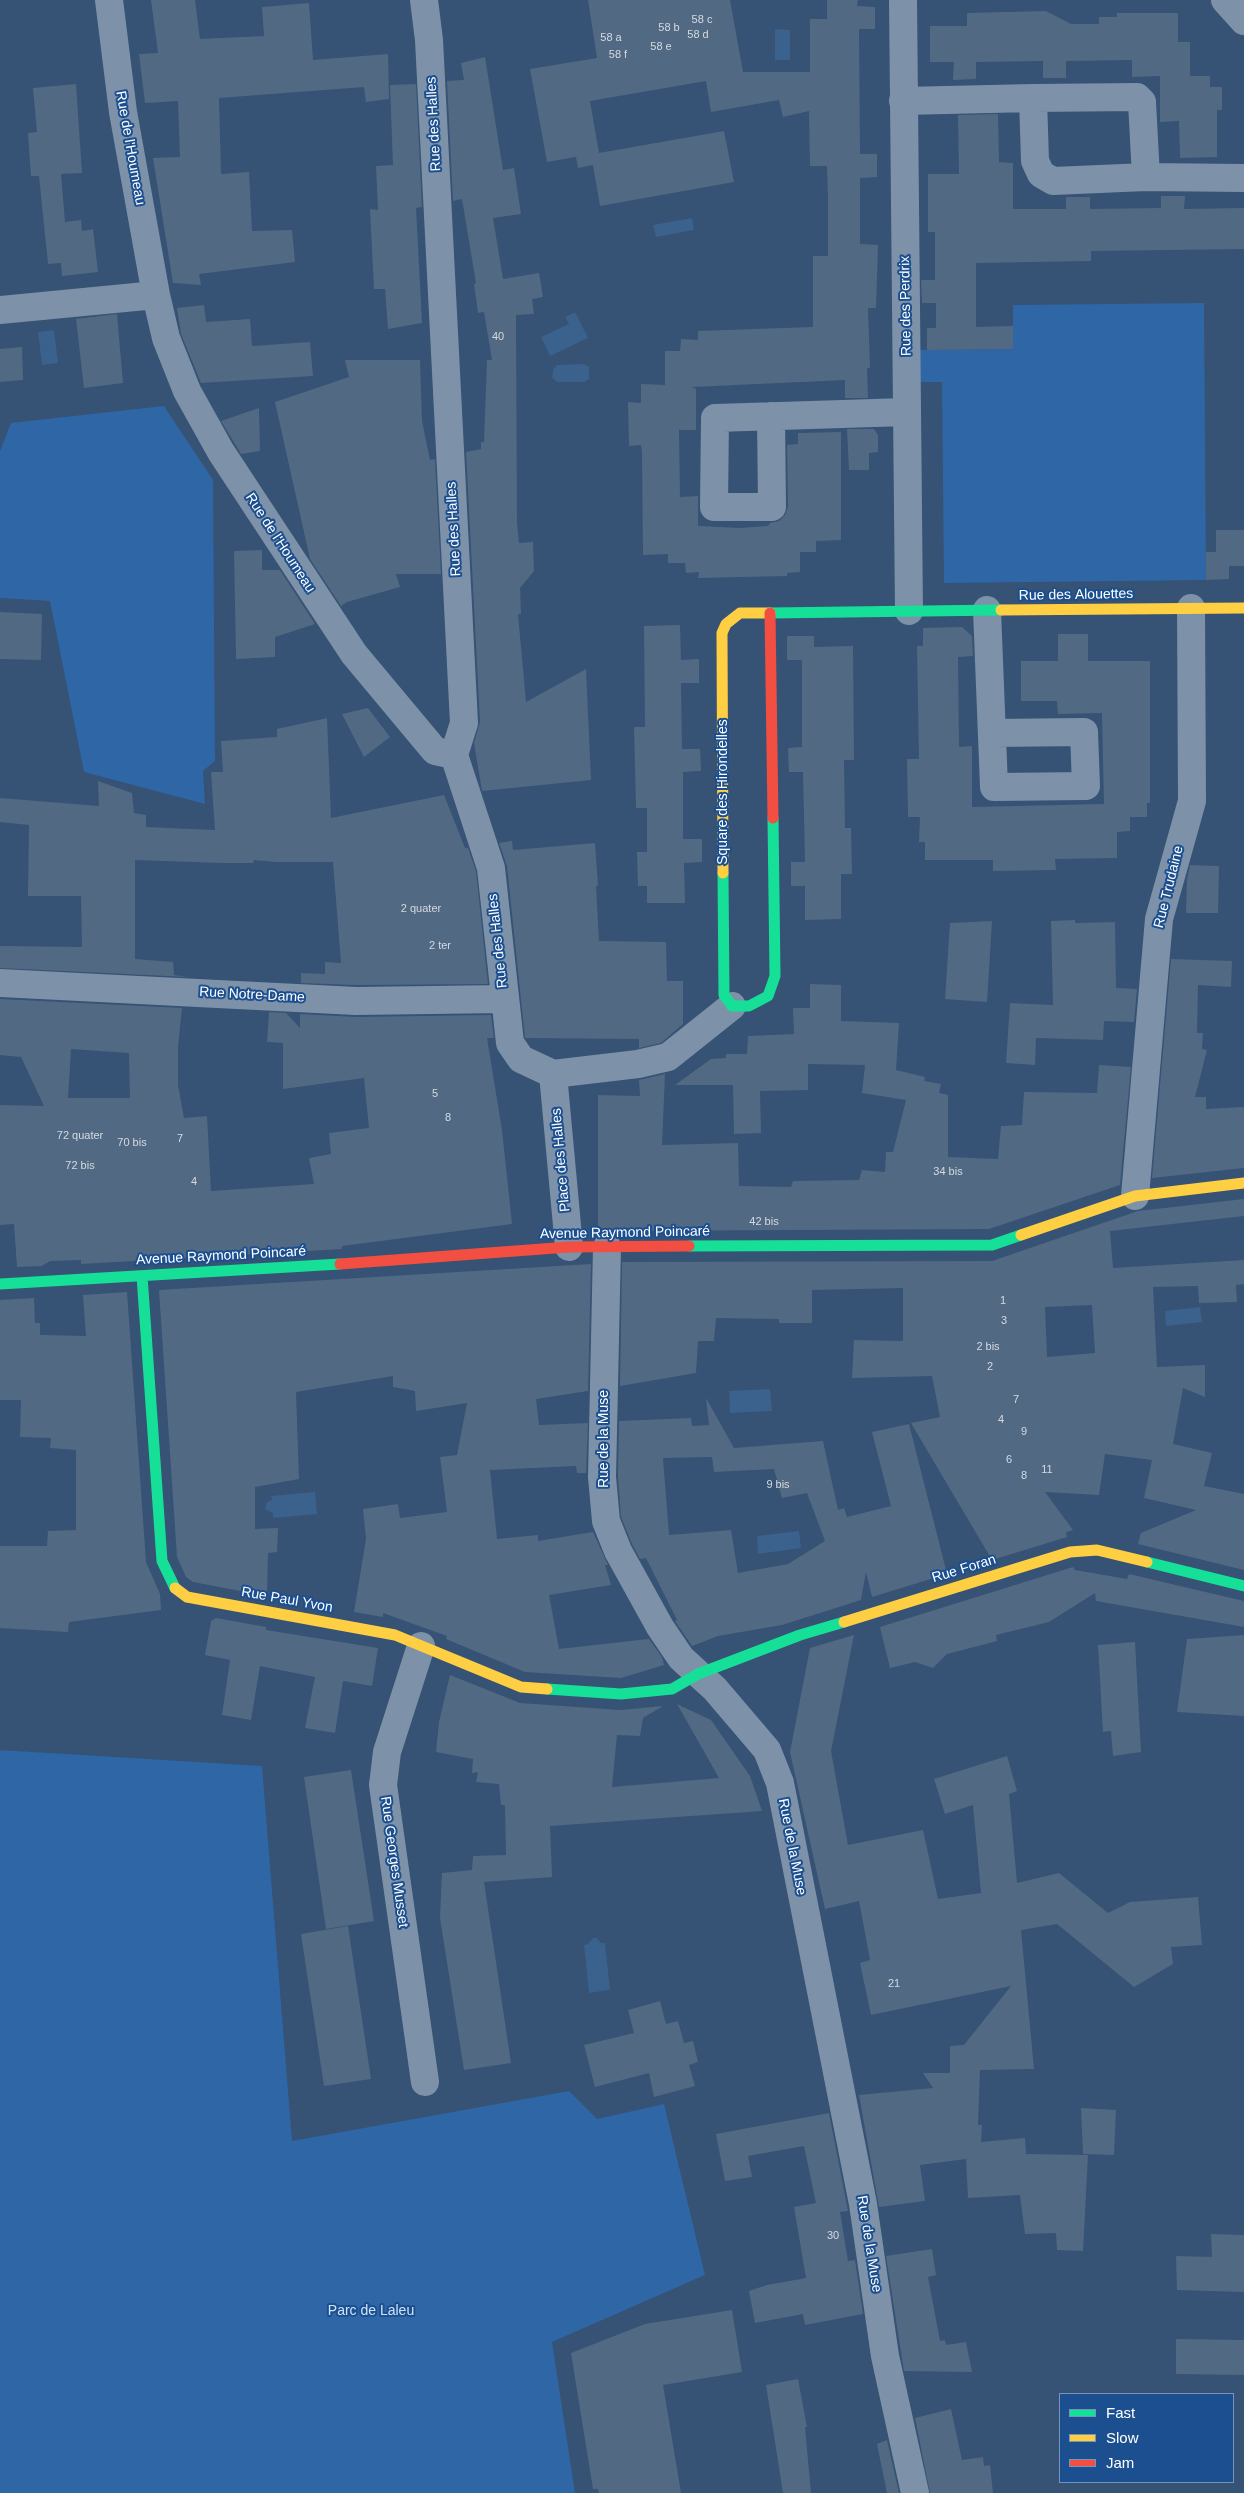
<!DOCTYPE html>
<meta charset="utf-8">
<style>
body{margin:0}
#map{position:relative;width:1244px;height:2493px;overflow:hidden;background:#365274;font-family:Helvetica,sans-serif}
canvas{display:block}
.legend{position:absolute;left:1059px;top:2393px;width:175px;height:90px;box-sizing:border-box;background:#1b4f8f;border:1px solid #7695bc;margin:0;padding:6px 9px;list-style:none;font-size:15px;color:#fff}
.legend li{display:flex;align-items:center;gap:10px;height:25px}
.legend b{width:25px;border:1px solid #7695bc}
</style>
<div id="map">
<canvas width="1244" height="2493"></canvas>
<ul class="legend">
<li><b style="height:6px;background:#16e098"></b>Fast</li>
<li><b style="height:6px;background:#ffcf43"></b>Slow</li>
<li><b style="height:6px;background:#f24e42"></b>Jam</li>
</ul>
</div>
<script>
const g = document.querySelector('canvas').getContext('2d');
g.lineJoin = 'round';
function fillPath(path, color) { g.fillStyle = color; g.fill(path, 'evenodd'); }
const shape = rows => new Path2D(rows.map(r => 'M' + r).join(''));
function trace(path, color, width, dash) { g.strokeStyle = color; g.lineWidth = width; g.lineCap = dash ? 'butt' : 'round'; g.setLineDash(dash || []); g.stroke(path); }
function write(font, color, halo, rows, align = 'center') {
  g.font = font + ' Helvetica,sans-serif'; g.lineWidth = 4; g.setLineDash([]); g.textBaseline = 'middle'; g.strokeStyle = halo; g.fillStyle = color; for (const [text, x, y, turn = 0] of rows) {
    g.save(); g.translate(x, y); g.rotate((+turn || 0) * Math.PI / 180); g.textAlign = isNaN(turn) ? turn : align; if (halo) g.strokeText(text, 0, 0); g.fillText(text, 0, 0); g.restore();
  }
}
const green = shape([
 [1204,303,1206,580,944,583,942,382,920,382,920,350,1013,349,1013,305],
 [164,406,213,480,215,761,203,771,205,804,84,772,50,601,0,598,0,451,11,423],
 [0,1750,262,1766,292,2141,569,2091,597,2119,664,2104,705,2275,552,2342,575,2493,0,2493]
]);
const water = shape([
 [775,29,790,30,790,60,775,60],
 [692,218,694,230,656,237,653,225],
 [575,312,588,338,550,356,541,337,569,324,565,317],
 [54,330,58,363,42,365,38,332],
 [584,364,589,367,589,379,584,382,557,382,552,378,553,370,557,365],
 [1200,1307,1202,1322,1166,1326,1165,1311],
 [770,1389,772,1411,730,1413,729,1391],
 [315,1492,317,1514,273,1518,273,1513,265,1509,267,1502,272,1500,271,1496],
 [799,1531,801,1548,758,1554,757,1536],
 [593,1938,597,1938,601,1943,605,1943,610,1990,589,1993,584,1945,588,1944]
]);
const building = shape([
 [151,0,195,0,200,39,264,36,262,7,309,3,313,60,388,54,389,99,366,102,364,87,219,98,221,174,249,172,252,231,292,230,295,262,199,274,201,285,173,283,153,158,180,157,178,101,145,103,139,54,158,53],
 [588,0,730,0,743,72,810,72,810,19,827,19,827,0,858,0,857,6,875,7,875,29,859,29,860,154,877,154,877,177,860,178,860,244,878,245,876,308,868,308,870,368,867,368,868,398,845,398,845,380,692,387,696,389,696,430,679,430,680,497,698,496,698,526,740,528,768,526,770,523,779,521,785,515,788,507,787,445,798,444,798,433,841,432,841,540,816,541,816,552,800,552,800,572,787,573,787,576,698,578,699,572,686,573,685,563,668,563,668,554,643,555,642,453,641,445,629,446,628,402,641,403,641,384,665,385,665,351,680,351,681,339,698,340,698,331,813,327,813,256,828,256,828,198,827,166,810,166,809,111,783,117,779,100,711,112,706,81,590,101,599,153,724,131,734,182,600,206,593,165,578,168,576,157,547,162,530,69,597,58],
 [1046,11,1071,24,1099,24,1099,17,1117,17,1117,13,1178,13,1178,42,1190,42,1190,76,1210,76,1210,87,1222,87,1222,110,1217,110,1217,157,1180,158,1179,121,1160,122,1160,76,1132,77,1132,60,1066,61,1066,78,1043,78,1043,61,976,62,976,79,953,80,954,62,930,62,930,26,967,26,967,13],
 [485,57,503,170,514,168,521,214,493,218,503,279,539,273,543,297,532,299,534,314,516,315,517,523,519,543,533,542,534,571,520,588,521,614,518,614,526,702,586,669,591,780,482,791,474,743,480,722,466,452,481,449,481,442,484,442,487,360,492,360,484,312,478,313,474,284,476,283,462,199,453,201,447,81,464,80,461,63],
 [76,84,82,173,61,174,65,222,81,220,82,231,93,229,98,272,62,276,61,263,48,264,39,176,31,176,28,133,37,132,33,88],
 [416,84,422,207,416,208,422,323,388,329,385,289,374,289,370,209,378,210,376,166,393,165,390,85],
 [998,114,999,162,1013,163,1013,209,1066,209,1066,197,1090,197,1090,209,1161,208,1161,196,1185,196,1184,209,1244,208,1244,249,1091,251,1091,261,976,263,976,327,1013,326,1013,349,927,350,927,328,936,328,936,303,922,303,921,280,935,280,935,232,928,232,928,174,959,174,958,115],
 [204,305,206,322,250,319,252,346,310,342,313,376,201,383,181,334,177,308],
 [117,314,123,383,84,388,76,319],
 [22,347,23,380,0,382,0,349],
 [345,360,420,360,422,421,430,460,435,459,441,574,396,574,400,587,347,602,341,606,310,559,275,402,349,377],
 [259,408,260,451,241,454,221,421],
 [847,429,874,429,878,435,878,452,869,453,869,470,849,470],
 [1216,530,1244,530,1244,566,1229,566,1229,579,1206,580,1206,552,1216,552],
 [262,550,262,570,280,570,315,624,275,637,275,657,236,659,234,551],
 [0,612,42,614,41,660,0,659],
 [680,625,681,660,699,659,699,683,681,683,682,749,700,749,701,771,683,772,683,839,702,839,702,862,684,863,685,903,647,903,647,886,638,886,637,852,647,852,647,808,636,808,634,727,645,727,644,626],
 [962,627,972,636,973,656,958,657,959,747,972,746,972,807,1104,804,1102,713,1058,714,1057,701,1021,701,1021,661,1058,661,1058,634,1088,634,1088,661,1150,661,1150,803,1147,803,1147,817,1130,817,1130,831,1117,832,1117,858,1055,859,1056,870,993,871,993,860,925,860,925,842,919,842,920,817,908,817,907,759,919,759,917,646,923,646,923,628],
 [787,636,814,636,814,647,853,646,854,760,844,760,845,828,851,828,852,874,841,874,841,919,805,920,805,886,791,886,791,862,805,862,803,772,789,772,788,748,802,747,802,660,787,660],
 [368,708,390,737,364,757,342,714],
 [327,718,331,818,444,795,465,848,468,848,476,871,488,984,356,985,301,983,301,973,325,974,325,962,341,963,333,862,276,862,254,860,253,863,223,863,135,860,135,959,173,962,174,975,188,977,0,968,0,946,82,947,81,896,28,896,29,825,0,822,0,798,99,806,98,781,132,793,134,813,146,815,146,827,215,830,211,772,223,772,221,741,277,737,277,729],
 [512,841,513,850,595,843,598,886,596,886,599,941,666,942,667,981,683,981,683,1024,661,1043,639,1048,639,1039,525,1038,507,866,499,843],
 [1190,865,1219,866,1218,913,1186,913,1187,879],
 [1075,920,1075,923,1115,922,1116,988,1137,989,1134,1022,1104,1021,1103,1040,1036,1038,1035,1065,1006,1063,1010,1003,1053,1005,1051,921],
 [992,921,987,1002,945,999,950,923],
 [1171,959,1232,961,1231,987,1198,985,1197,1033,1203,1033,1202,1049,1207,1050,1195,1097,1206,1097,1206,1109,1244,1107,1244,1168,1152,1178],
 [810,984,841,985,841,1021,899,1023,896,1070,925,1077,924,1081,941,1084,939,1093,948,1095,948,1157,998,1159,1001,1126,1022,1125,1024,1092,1097,1093,1099,1065,1131,1067,1120,1185,989,1229,598,1231,598,1095,640,1096,639,1080,665,1074,662,1145,738,1143,739,1186,791,1187,793,1181,859,1180,862,1170,885,1172,886,1152,893,1152,906,1100,862,1093,865,1065,808,1064,808,1090,760,1091,761,1133,734,1134,733,1085,675,1085,711,1059,726,1058,726,1054,747,1054,748,1036,794,1034,793,1008,810,1008],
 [0,999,182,1008,178,1047,178,1085,184,1118,207,1116,211,1191,314,1184,309,1158,331,1154,329,1133,369,1128,364,1078,283,1089,283,1043,267,1042,269,1012,286,1013,300,1028,300,1014,356,1017,491,1015,494,1038,487,1038,502,1130,512,1224,342,1246,342,1249,81,1264,81,1260,50,1261,42,1266,17,1267,14,1224,0,1225,0,1105,44,1106,21,1057,0,1055],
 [71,1049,129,1053,130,1098,68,1098],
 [1244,1199,1244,1216,1110,1231,1113,1268,1244,1260,1244,1284,1236,1285,1237,1302,1199,1303,1198,1286,1153,1287,1157,1367,1205,1365,1205,1397,1183,1388,1173,1444,1212,1453,1204,1486,1244,1494,1244,1570,1138,1544,1141,1533,1196,1510,1144,1498,1152,1460,1105,1454,1099,1495,1045,1492,1073,1530,1066,1532,1067,1537,992,1560,911,1423,940,1417,932,1376,852,1378,854,1340,903,1341,903,1288,812,1290,812,1323,779,1323,779,1319,716,1318,714,1341,698,1341,696,1373,620,1386,622,1262,992,1261,1138,1211],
 [1092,1305,1095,1353,1047,1357,1045,1307],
 [591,1264,588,1391,536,1399,539,1425,588,1423,586,1473,577,1473,576,1466,490,1470,497,1539,538,1535,538,1541,593,1532,608,1565,605,1565,611,1585,549,1595,559,1649,649,1639,662,1657,664,1665,621,1678,525,1672,446,1639,447,1636,383,1613,383,1617,354,1612,366,1539,363,1509,398,1504,400,1518,447,1512,440,1457,457,1455,467,1403,416,1411,415,1391,393,1387,393,1376,296,1392,299,1479,255,1487,255,1529,278,1528,277,1552,268,1553,267,1596,193,1582,186,1577,177,1557,159,1290],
 [127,1292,146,1562,160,1594,161,1610,69,1622,68,1632,0,1628,0,1546,47,1546,48,1531,76,1530,76,1450,50,1448,51,1438,20,1437,21,1400,0,1400,0,1300,34,1298,35,1323,40,1323,40,1335,86,1336,83,1295],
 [706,1398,734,1448,823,1441,838,1510,844,1508,847,1517,891,1506,872,1432,909,1424,947,1574,872,1597,866,1572,861,1600,782,1625,718,1636,692,1646,675,1621,677,1620,646,1558,640,1559,632,1544,621,1517,618,1476,619,1421,691,1418,692,1426,709,1425],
 [712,1457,714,1472,774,1469,782,1498,807,1493,825,1541,788,1564,738,1573,731,1530,669,1535,663,1458],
 [1073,1567,1075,1570,1127,1579,1129,1574,1244,1601,1244,1627,1096,1601,1095,1593,1049,1622,996,1635,997,1641,947,1654,933,1668,915,1662,890,1668,880,1627],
 [216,1618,266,1627,266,1630,378,1648,372,1686,343,1681,335,1733,305,1728,315,1677,260,1666,251,1720,222,1715,230,1660,205,1655,211,1621],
 [854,1635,831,1751,848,1845,923,1830,938,1899,981,1893,973,1805,945,1814,934,1779,1007,1756,1017,1791,1009,1794,1017,1883,1059,1873,1108,1913,1130,1902,1198,1897,1202,1945,1171,1947,1173,1964,1134,1987,1057,1924,1021,1930,1034,2069,980,2070,978,2125,982,2125,981,2142,1025,2138,1026,2154,1088,2155,1083,2251,1057,2250,1056,2233,1025,2234,1020,2195,968,2198,966,2159,920,2165,925,2201,879,2207,859,2095,933,2088,923,2073,950,2073,950,2046,964,2045,1011,1986,871,2015,860,1963,870,1960,859,1901,825,1909,790,1752,810,1648],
 [1244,1635,1244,1716,1177,1712,1187,1639],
 [1135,1642,1141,1752,1113,1756,1111,1731,1103,1732,1098,1645],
 [450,1675,520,1703,620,1710,663,1706,643,1718,640,1736,617,1735,612,1787,719,1778,677,1704,711,1720,750,1776,762,1811,550,1826,552,1877,484,1882,511,2063,464,2070,440,1918,442,1873,472,1870,473,1856,506,1855,505,1805,501,1805,499,1784,476,1782,478,1772,472,1773,473,1759,436,1752,439,1722],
 [351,1770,374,1921,326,1929,304,1777],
 [348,1926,371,2079,324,2086,301,1934],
 [660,2001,666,2024,678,2021,684,2043,693,2041,698,2062,689,2065,695,2086,654,2097,649,2073,595,2087,584,2045,634,2033,628,2010],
 [1081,2108,1116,2110,1114,2155,1083,2154],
 [829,2113,848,2211,840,2212,848,2261,855,2260,863,2314,805,2325,803,2314,755,2323,749,2291,767,2285,806,2278,794,2207,816,2203,804,2146,748,2156,752,2177,725,2181,716,2134],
 [1211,2234,1244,2235,1244,2292,1177,2290,1176,2256,1212,2257],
 [932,2249,936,2275,928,2277,940,2341,945,2340,946,2345,966,2342,972,2372,904,2371,886,2256],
 [732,2310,742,2372,663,2385,681,2493,599,2493,598,2489,593,2489,571,2353,645,2324],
 [1176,2339,1244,2340,1244,2375,1176,2374],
 [798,2379,807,2427,805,2427,811,2493,783,2493,766,2385],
 [951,2409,962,2460,983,2457,984,2466,990,2465,993,2493,930,2493,915,2418],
 [887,2440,899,2493,887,2493,877,2444]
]);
const street = shape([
 [109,0,123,112,156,295,166,338,187,391,221,452,354,654,435,751,454,755],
 [424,0,429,40,464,723,454,755,491,868,510,1043,521,1059,553,1074,569,1247],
 [903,0,909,611],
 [1225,0,1244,21],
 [1033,98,1137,97,1142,102,1146,177],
 [903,101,1033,98,1035,161,1041,174,1053,181,1146,177,1244,178],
 [0,310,156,295],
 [771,416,772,507,714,507,715,418,906,412],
 [987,610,994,787,1086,786,1084,732,993,733],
 [0,983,356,1001,504,999],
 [553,1074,638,1064,668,1057,732,1006],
 [1135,1196,1159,919,1192,801,1191,608],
 [607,1247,602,1477,606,1521,618,1551,660,1627,681,1658,715,1689,767,1750,780,1783,863,2204,885,2356,915,2493],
 [421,1646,387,1752,383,1785,425,2082]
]);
const fast = shape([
 [770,613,1001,610],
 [723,873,724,995,732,1006,749,1006,768,996,775,976,773,818],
 [689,1246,992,1245,1021,1235],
 [142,1276,162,1561,175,1588],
 [0,1284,340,1264],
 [1147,1562,1244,1586],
 [547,1689,621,1694,672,1689,698,1674,800,1635,844,1622]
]);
const slow = shape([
 [1001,610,1244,608],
 [723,873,722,633,726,624,740,613,770,613],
 [1021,1235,1135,1196,1244,1183],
 [175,1588,187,1597,395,1635,521,1687,547,1689],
 [844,1622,1070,1552,1097,1550,1147,1562]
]);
const jam = shape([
 [770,613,773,818],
 [340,1264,569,1247,689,1246]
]);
const numberNames = [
 ["58 c",702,20],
 ["58 b",669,28],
 ["58 d",698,35],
 ["58 a",611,38],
 ["58 e",661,47],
 ["58 f",618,55],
 ["40",498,337],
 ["2 quater",421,909],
 ["2 ter",440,946],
 ["5",435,1094],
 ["8",448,1118],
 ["72 quater",80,1136],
 ["7",180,1139],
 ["70 bis",132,1143],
 ["72 bis",80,1166],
 ["34 bis",948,1172],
 ["4",194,1182],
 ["42 bis",764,1222],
 ["1",1003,1301],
 ["3",1004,1321],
 ["2 bis",988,1347],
 ["2",990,1367],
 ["7",1016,1400],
 ["4",1001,1420],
 ["9",1024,1432],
 ["6",1009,1460],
 ["11",1047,1470],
 ["8",1024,1476],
 ["9 bis",778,1485],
 ["21",894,1984],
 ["30",833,2236]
];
const streetNames = [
 ["Rue des Halles",434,124,-93],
 ["Rue de l'Houmeau",130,148,80],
 ["Rue des Perdrix",906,306,-91],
 ["Rue des Halles",454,529,-93],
 ["Rue de l'Houmeau",280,543,57],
 ["Rue des Alouettes",1076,595,-1],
 ["Square des Hirondelles",723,792,-90],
 ["Rue Trudaine",1169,887,-76],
 ["Rue des Halles",498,941,-96],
 ["Rue Notre-Dame",252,995,3],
 ["Place des Halles",561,1160,-95],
 ["Avenue Raymond Poincaré",625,1233,-1],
 ["Avenue Raymond Poincaré",221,1256,-3],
 ["Rue de la Muse",604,1439,-90],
 ["Rue Foran",964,1569,-17],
 ["Rue Paul Yvon",287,1600,10],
 ["Rue de la Muse",792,1847,79],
 ["Rue Georges Musset",394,1862,82],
 ["Rue de la Muse",869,2244,81]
];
const parkNames = [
 ["Parc de Laleu",371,2311]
];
fillPath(green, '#2f66a5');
fillPath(water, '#3b618d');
fillPath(building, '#526984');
trace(street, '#7d92a8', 28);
trace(fast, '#16e098', 11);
trace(slow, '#ffcf43', 11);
trace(jam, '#f24e42', 11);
write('11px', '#d4dae0', null, numberNames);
write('14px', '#fff', '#1b4f8f', streetNames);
write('14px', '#cfe3fa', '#1b4f8f', parkNames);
</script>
